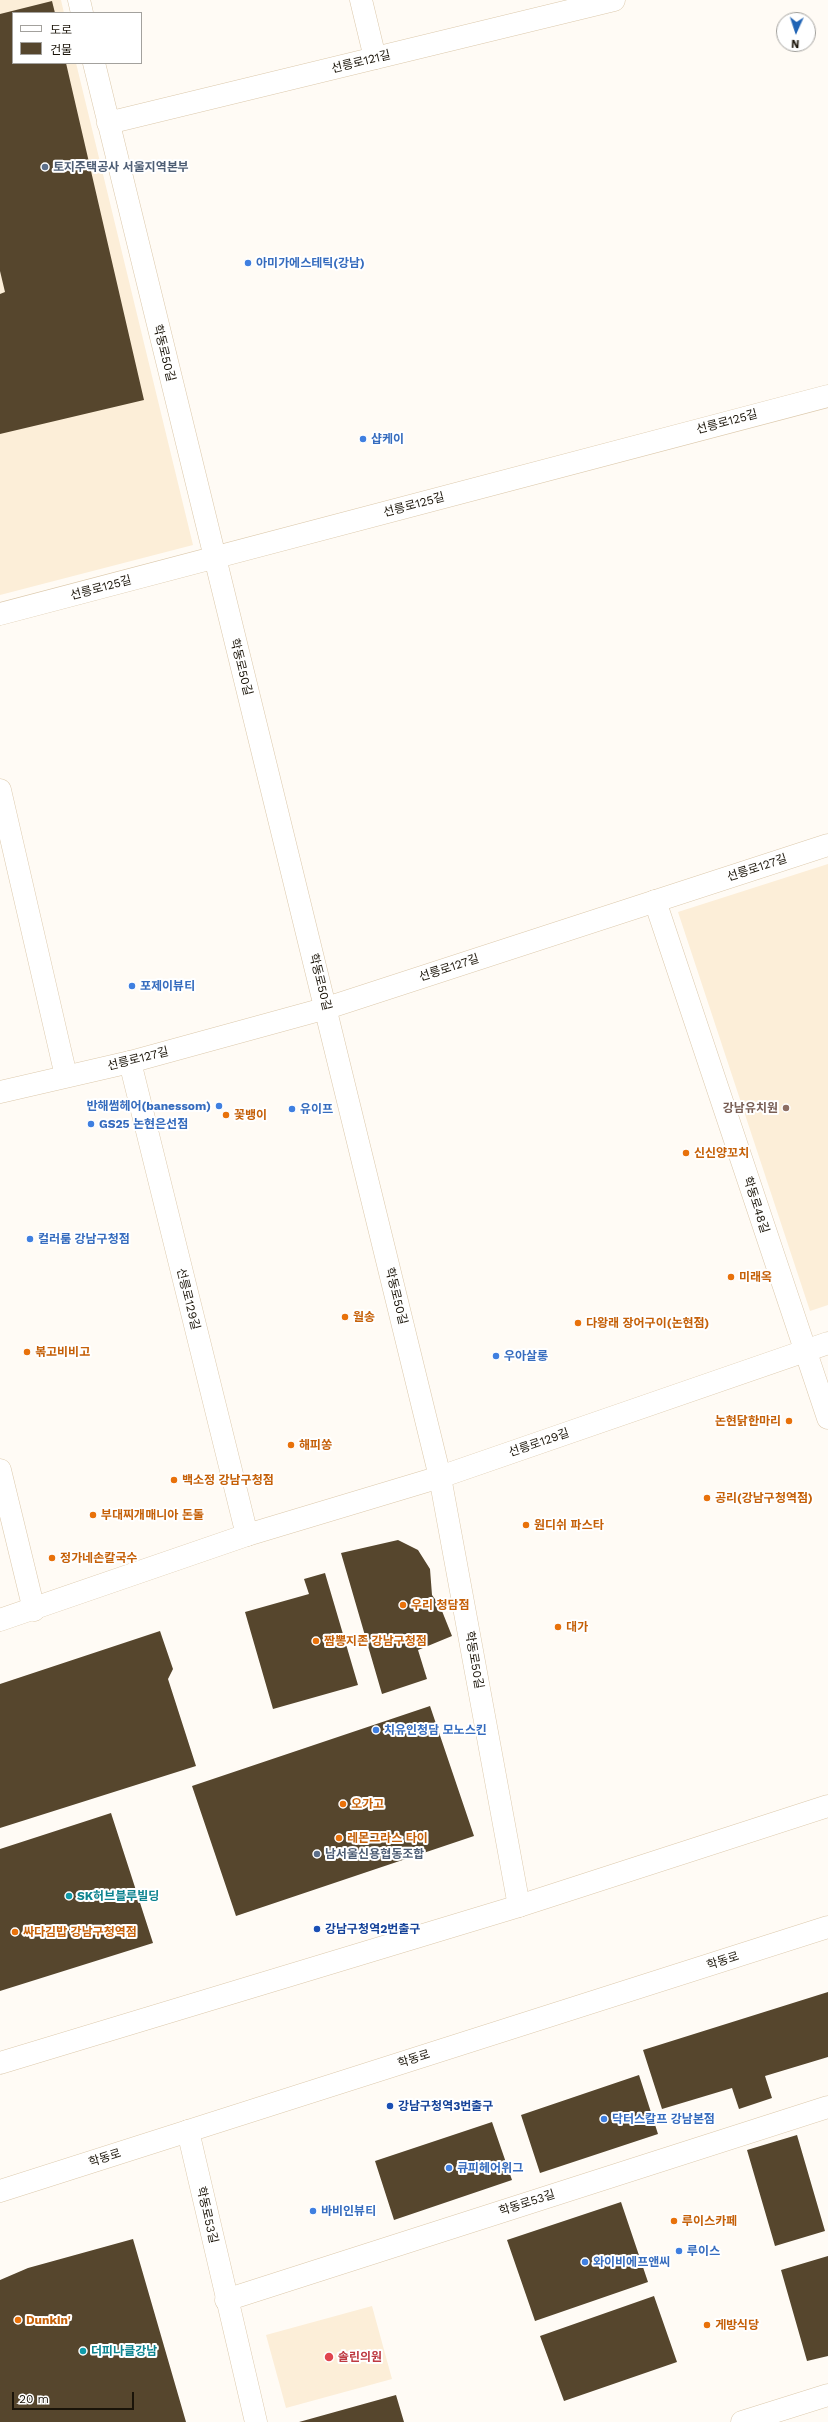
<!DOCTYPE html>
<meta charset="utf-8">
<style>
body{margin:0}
#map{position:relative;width:828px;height:2422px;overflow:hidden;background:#fffbf5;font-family:"Work Sans","Noto Sans KR",sans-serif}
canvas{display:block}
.legend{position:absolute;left:12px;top:12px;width:130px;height:52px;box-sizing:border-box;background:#fff;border:1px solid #a3a19d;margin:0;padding:5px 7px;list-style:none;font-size:12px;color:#1a1409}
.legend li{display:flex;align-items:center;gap:8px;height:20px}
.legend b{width:20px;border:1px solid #a3a19d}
.north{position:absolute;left:776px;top:12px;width:40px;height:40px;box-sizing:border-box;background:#fff;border:1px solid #a3a19d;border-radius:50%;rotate:183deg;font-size:11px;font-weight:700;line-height:16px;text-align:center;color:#1a1409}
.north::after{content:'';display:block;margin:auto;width:14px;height:18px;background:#2064b5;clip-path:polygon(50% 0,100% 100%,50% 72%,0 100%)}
.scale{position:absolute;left:12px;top:2392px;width:122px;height:18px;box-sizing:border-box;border:2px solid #1a1409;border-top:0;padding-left:5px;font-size:12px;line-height:14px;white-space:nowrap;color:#1a1409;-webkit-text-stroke:3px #fff;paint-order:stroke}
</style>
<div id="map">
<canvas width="828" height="2422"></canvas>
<ul class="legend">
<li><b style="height:5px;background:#fff"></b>도로</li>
<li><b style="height:11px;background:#56462d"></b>건물</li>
</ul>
<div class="north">N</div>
<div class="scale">20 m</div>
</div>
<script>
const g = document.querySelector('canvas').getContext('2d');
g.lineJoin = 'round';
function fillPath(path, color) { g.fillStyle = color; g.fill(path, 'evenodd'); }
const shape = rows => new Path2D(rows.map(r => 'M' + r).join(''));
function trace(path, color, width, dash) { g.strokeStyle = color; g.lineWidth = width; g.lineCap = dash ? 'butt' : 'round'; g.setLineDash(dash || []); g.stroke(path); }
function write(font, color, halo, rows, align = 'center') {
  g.font = font + ' "Work Sans","Noto Sans KR",sans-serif'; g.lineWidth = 4; g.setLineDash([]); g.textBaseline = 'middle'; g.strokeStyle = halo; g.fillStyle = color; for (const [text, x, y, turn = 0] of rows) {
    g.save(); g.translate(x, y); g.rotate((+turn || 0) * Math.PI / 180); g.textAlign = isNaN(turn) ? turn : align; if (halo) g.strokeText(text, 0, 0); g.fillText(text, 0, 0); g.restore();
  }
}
const built = shape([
 [0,0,61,0,64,13,13,13,13,63,76,63,193,545,0,595],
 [828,864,828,1305,810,1311,678,912],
 [372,2306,392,2379,286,2408,266,2335]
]);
const building = shape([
 [52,1,55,13,13,13,13,63,66,63,144,400,0,434,0,294,5,292,0,271,0,14],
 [398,1540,418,1550,430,1569,432,1595,440,1606,452,1636,418,1650,427,1679,382,1694,341,1553],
 [325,1573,358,1685,273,1709,245,1612,309,1594,304,1579],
 [160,1631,173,1669,168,1679,196,1766,0,1828,0,1684],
 [430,1706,474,1836,236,1916,192,1786],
 [111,1813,153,1943,0,1991,0,1849],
 [828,1992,828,2057,765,2076,772,2098,739,2109,732,2088,662,2109,643,2050],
 [639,2075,658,2134,540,2173,521,2115],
 [492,2122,512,2180,394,2220,375,2161],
 [797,2135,825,2231,775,2246,747,2150],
 [621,2202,648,2282,535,2321,507,2240],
 [133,2239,186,2422,0,2422,0,2280,28,2268],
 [828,2256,828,2356,807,2361,781,2270],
 [654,2296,677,2362,564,2401,540,2336],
 [396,2395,404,2422,299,2422]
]);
const service = shape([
 [361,0,375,58],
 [0,790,66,1076],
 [655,901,828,1418],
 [130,1062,247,1535],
 [0,1470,34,1610],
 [226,2300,828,2107]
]);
const minor = shape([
 [79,0,82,13],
 [94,63,440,1477,519,1906],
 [108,123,614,0],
 [0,614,828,396],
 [0,1092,130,1062,327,1008,828,845],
 [0,1620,247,1535,440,1477,828,1343],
 [188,2131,256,2422],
 [742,2422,828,2395]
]);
const secondary = shape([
 [0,2063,519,1906,828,1806],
 [0,2191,828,1927]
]);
const markers = [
 [45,167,4,"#5c6f8a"],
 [248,263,4,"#3f7fe0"],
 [363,439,4,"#3f7fe0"],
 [132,986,4,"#3f7fe0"],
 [219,1106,4,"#3f7fe0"],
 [786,1108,4,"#8d6e63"],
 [292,1109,4,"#3f7fe0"],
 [226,1115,4,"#e8710a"],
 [91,1124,4,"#3f7fe0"],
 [686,1153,4,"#e8710a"],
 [30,1239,4,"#3f7fe0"],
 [731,1277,4,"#e8710a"],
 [345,1317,4,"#e8710a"],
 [578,1323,4,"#e8710a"],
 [27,1352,4,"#e8710a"],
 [496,1356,4,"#3f7fe0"],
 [789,1421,4,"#e8710a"],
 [291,1445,4,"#e8710a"],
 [174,1480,4,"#e8710a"],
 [707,1498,4,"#e8710a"],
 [93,1515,4,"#e8710a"],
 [526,1525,4,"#e8710a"],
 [52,1558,4,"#e8710a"],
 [403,1605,4,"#e8710a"],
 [558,1627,4,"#e8710a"],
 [316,1641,4,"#e8710a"],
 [376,1730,4,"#3f7fe0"],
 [343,1804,4,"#e8710a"],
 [339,1838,4,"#e8710a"],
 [317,1854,4,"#5c6f8a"],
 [69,1896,4,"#0f9aa8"],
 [317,1929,4,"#1a4fb4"],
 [15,1932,4,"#e8710a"],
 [390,2106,4,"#1a4fb4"],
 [604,2119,4,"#3f7fe0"],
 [449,2168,4,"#3f7fe0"],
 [313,2211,4,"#3f7fe0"],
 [674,2221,4,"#e8710a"],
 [679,2251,4,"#3f7fe0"],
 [585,2262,4,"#3f7fe0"],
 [18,2320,4,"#e8710a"],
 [707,2325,4,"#e8710a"],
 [83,2351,4,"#0f9aa8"],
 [329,2357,5,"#e0444e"]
];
const streetNames = [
 ["선릉로121길",361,62,-14],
 ["학동로50길",164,353,76],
 ["선릉로125길",727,422,-15],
 ["선릉로125길",414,505,-15],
 ["선릉로125길",101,588,-15],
 ["학동로50길",241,667,76],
 ["선릉로127길",757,868,-18],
 ["선릉로127길",449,968,-18],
 ["학동로50길",320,982,76],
 ["선릉로127길",138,1059,-14],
 ["학동로48길",756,1205,72],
 ["학동로50길",396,1296,76],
 ["선릉로129길",188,1299,76],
 ["선릉로129길",539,1443,-19],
 ["학동로50길",474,1660,80],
 ["학동로",723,1961,-18],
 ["학동로",414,2059,-18],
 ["학동로",105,2158,-18],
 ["학동로53길",527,2203,-18],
 ["학동로53길",207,2215,77]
];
const serviceNames = [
 ["토지주택공사 서울지역본부",53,167],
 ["남서울신용협동조합",325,1854]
];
const shopNames = [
 ["아미가에스테틱(강남)",256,263],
 ["샵케이",371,439],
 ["포제이뷰티",140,986],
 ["반해썸헤어(banessom)",211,1106,"right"],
 ["유이프",300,1109],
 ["GS25 논현은선점",99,1124],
 ["컬러룸 강남구청점",38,1239],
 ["우아살롱",504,1356],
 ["치유인청담 모노스킨",384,1730],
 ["닥터스칼프 강남본점",612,2119],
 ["큐피헤어위그",457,2168],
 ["바비인뷰티",321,2211],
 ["루이스",687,2251],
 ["와이비에프앤씨",593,2262]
];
const educationNames = [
 ["강남유치원",778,1108]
];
const foodNames = [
 ["꽃뱅이",234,1115],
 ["신신양꼬치",694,1153],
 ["미래옥",739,1277],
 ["월송",353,1317],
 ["다왕래 장어구이(논현점)",586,1323],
 ["볶고비비고",35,1352],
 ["논현닭한마리",781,1421,"right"],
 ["해피쏭",299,1445],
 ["백소정 강남구청점",182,1480],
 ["공리(강남구청역점)",715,1498],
 ["부대찌개매니아 돈돌",101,1515],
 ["원디쉬 파스타",534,1525],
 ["정가네손칼국수",60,1558],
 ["우리 청담점",411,1605],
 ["대가",566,1627],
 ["짬뽕지존 강남구청점",324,1641],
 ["오가고",351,1804],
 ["레몬그라스 타이",347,1838],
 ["싸다김밥 강남구청역점",23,1932],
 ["루이스카페",682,2221],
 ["Dunkin'",26,2320],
 ["게방식당",715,2325]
];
const cultureNames = [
 ["SK허브블루빌딩",77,1896],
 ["더피나클강남",91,2351]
];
const transitNames = [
 ["강남구청역2번출구",325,1929],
 ["강남구청역3번출구",398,2106]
];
const healthNames = [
 ["솔린의원",338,2357]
];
fillPath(built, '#fceed8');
fillPath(building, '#56462d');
trace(service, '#dcc9ac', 23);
trace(minor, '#dcc9ac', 23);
trace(secondary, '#dcc9ac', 23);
trace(service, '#fff', 22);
trace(minor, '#fff', 22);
trace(secondary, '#fff', 22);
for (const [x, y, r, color] of markers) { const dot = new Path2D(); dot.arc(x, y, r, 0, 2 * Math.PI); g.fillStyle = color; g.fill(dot); trace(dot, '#fff', 1.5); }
write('12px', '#1a1409', '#fff', streetNames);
write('bold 12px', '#4e5e75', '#fff', serviceNames, 'left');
write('bold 12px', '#366cbe', '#fff', shopNames, 'left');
write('bold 12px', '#785e54', '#fff', educationNames, 'right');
write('bold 12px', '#c56008', '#fff', foodNames, 'left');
write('bold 12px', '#0d838f', '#fff', cultureNames, 'left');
write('bold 12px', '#164399', '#fff', transitNames, 'left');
write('bold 12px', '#be3a42', '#fff', healthNames, 'left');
</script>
